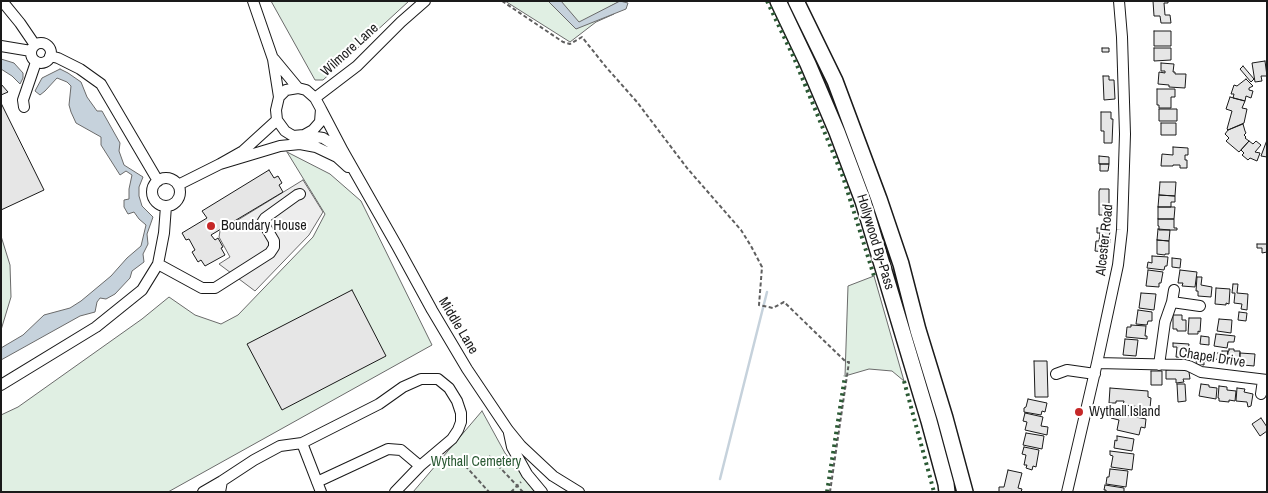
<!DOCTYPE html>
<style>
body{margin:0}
#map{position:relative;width:1268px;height:493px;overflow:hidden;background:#fff;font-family:"Archivo Narrow",sans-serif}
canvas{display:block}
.frame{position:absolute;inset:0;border:2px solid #1a1a1a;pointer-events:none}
</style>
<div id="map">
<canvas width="1268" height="493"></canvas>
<div class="frame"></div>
</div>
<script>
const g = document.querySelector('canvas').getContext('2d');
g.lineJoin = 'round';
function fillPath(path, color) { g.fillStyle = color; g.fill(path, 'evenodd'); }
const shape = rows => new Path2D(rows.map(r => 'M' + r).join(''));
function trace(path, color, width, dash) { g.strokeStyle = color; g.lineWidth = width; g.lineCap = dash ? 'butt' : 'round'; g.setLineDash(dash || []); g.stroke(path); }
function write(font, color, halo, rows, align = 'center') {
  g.font = font + ' "Archivo Narrow",sans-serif'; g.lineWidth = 4; g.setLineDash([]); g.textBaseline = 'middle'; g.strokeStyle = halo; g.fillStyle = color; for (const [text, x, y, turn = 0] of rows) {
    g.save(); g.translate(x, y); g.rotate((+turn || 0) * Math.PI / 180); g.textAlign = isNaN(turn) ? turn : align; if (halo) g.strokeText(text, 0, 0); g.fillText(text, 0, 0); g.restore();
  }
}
const green = shape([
 [271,1,409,1,323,80,315,80,271,1],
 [505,1,620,1,609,7,614,14,596,22,570,42,505,1],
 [287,152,330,174,361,201,432,345,168,492,1,492,1,415,18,407,142,319,169,297,195,315,221,324,238,315,313,237,325,214,287,152],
 [1,236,10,265,11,297,1,330,1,236],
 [874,276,904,381,892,371,869,369,845,376,848,286,874,276],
 [482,411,505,453,535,492,413,492,482,411]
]);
const parking = shape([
 [303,180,323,212,309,235,255,291,219,264,230,257,219,237,220,231,303,180]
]);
const water = shape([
 [548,1,561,1,579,22,620,1,628,3,626,9,576,29,548,1],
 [1,59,14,63,23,73,23,78,20,84,12,76,1,69,1,59],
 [60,69,68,73,81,82,87,97,97,111,102,111,120,143,119,151,124,165,143,177,139,187,139,196,142,206,153,217,147,234,148,244,143,254,144,262,132,271,130,278,115,294,106,299,100,298,97,302,95,312,80,316,1,360,1,348,23,335,44,315,70,308,81,301,111,276,127,258,141,246,146,225,139,219,134,212,128,214,124,207,124,200,129,199,129,189,132,175,126,171,120,175,101,145,101,137,76,123,71,112,69,105,71,86,67,82,57,78,45,91,40,95,35,91,42,78,60,69]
]);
const stream = shape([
 [720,479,767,292]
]);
const building = shape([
 [1153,1,1168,1,1168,3,1164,3,1165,15,1170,15,1171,23,1161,23,1160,16,1154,16,1153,1],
 [1154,31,1171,31,1171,46,1154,46,1154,31],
 [1102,48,1109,48,1109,52,1102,52,1102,48],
 [1154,48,1171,48,1171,60,1154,61,1154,48],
 [1265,61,1267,76,1261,76,1262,81,1255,82,1252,63,1265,61],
 [1161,63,1174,64,1173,72,1175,72,1175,74,1186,74,1185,88,1169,87,1169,85,1158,84,1159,72,1165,73,1165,71,1161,71,1161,63],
 [1243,66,1254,79,1251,82,1240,69,1243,66],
 [1103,76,1109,76,1109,80,1114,80,1115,99,1104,100,1103,76],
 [1246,79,1253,86,1249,88,1249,90,1253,91,1251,98,1246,96,1245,101,1233,98,1234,94,1231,94,1234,85,1237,86,1246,79],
 [1,84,8,92,1,95,1,84],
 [1157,89,1175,89,1175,97,1171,97,1171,108,1159,108,1159,105,1157,105,1157,89],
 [1230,97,1245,101,1242,108,1247,109,1244,123,1228,130,1227,129,1232,111,1226,109,1230,97],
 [1,103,44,190,1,210,1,103],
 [1159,109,1177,109,1177,121,1159,121,1159,109],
 [1101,112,1111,112,1111,119,1113,119,1112,143,1104,143,1104,131,1101,131,1101,112],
 [1161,123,1176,123,1176,135,1161,135,1161,123],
 [1243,124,1245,131,1246,133,1244,135,1246,137,1245,138,1249,141,1239,152,1226,141,1229,138,1225,134,1228,130,1243,124],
 [1267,140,1267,157,1261,156,1267,140],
 [1249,141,1253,144,1256,141,1261,145,1255,152,1260,153,1257,161,1250,158,1248,160,1242,155,1244,153,1241,150,1249,141],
 [1173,147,1188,148,1188,155,1185,155,1185,160,1187,160,1187,168,1180,168,1180,165,1173,165,1173,166,1161,166,1162,154,1173,155,1173,147],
 [1099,156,1109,157,1109,164,1099,164,1099,156],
 [1100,164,1109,164,1108,171,1100,171,1100,164],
 [269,170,274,178,278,176,282,183,279,185,283,192,211,235,215,240,218,238,223,247,221,248,225,255,205,266,201,260,198,262,192,252,195,250,189,239,186,240,182,233,207,218,202,211,269,170],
 [1160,182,1176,182,1175,196,1159,195,1160,182],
 [1100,189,1109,189,1109,209,1105,209,1105,215,1099,215,1099,191,1100,189],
 [1159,195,1175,196,1175,202,1171,202,1171,207,1158,207,1159,195],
 [1158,207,1175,207,1174,219,1158,219,1158,207],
 [1158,219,1174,219,1174,228,1177,228,1177,230,1159,230,1159,226,1158,226,1158,219],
 [1097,228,1111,229,1108,239,1110,239,1110,243,1108,242,1107,248,1105,248,1105,252,1095,251,1096,241,1099,241,1100,233,1097,233,1097,228],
 [1158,229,1170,230,1169,241,1157,240,1158,229],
 [1157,240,1169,241,1169,254,1165,254,1165,255,1157,254,1157,240],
 [1257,244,1267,244,1267,252,1262,253,1262,248,1257,248,1257,244],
 [1152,256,1168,257,1167,266,1165,266,1164,270,1147,268,1148,262,1152,263,1152,256],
 [1172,258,1181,259,1180,268,1172,267,1172,258],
 [1148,270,1163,272,1161,283,1159,283,1159,287,1146,286,1148,270],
 [1180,270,1197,272,1195,287,1182,286,1183,283,1178,283,1180,270],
 [1197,277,1202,277,1201,285,1212,287,1211,297,1198,296,1198,291,1196,291,1197,277],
 [1233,284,1238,284,1237,293,1248,294,1247,310,1241,309,1242,304,1234,303,1235,293,1232,293,1233,284],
 [1216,288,1230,289,1229,304,1226,303,1226,305,1215,304,1216,288],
 [352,290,386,356,282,410,247,344,352,290],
 [1141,293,1156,294,1154,310,1139,308,1141,293],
 [1138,310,1152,312,1152,321,1148,321,1147,325,1136,324,1138,310],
 [1239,312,1247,313,1246,321,1238,320,1239,312],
 [1173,315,1182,315,1182,320,1186,320,1186,331,1177,331,1177,329,1173,329,1173,315],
 [1189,318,1201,318,1200,332,1198,331,1198,334,1188,334,1189,318],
 [1219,319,1232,320,1231,333,1217,331,1219,319],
 [1131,325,1146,326,1145,336,1147,336,1147,339,1126,337,1127,327,1131,327,1131,325],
 [1216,334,1235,336,1234,342,1228,342,1227,348,1214,346,1216,334],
 [1201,336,1209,337,1209,345,1200,344,1201,336],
 [1125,339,1138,340,1136,356,1123,355,1125,339],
 [1173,343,1189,344,1188,352,1193,352,1194,355,1193,358,1176,357,1177,347,1173,347,1173,343],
 [1229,349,1234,349,1234,351,1240,351,1240,359,1227,359,1228,351,1229,351,1229,349],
 [1222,351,1228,351,1227,360,1222,360,1222,351],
 [1215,353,1222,353,1222,360,1215,359,1215,353],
 [1240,353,1255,354,1254,366,1243,365,1243,363,1239,363,1240,353],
 [1197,355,1208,355,1208,362,1204,361,1204,365,1196,364,1197,355],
 [1034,361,1047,361,1048,397,1035,397,1034,361],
 [1185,369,1189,372,1190,379,1183,379,1184,382,1176,383,1176,379,1166,379,1166,370,1185,369],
 [1151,371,1162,371,1162,385,1151,385,1151,371],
 [1177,384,1185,384,1186,401,1178,402,1177,384],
 [1201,384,1209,385,1209,387,1217,388,1216,399,1199,396,1201,384],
 [1219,386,1227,387,1227,390,1236,391,1235,401,1229,400,1229,402,1219,401,1219,398,1218,398,1219,386],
 [1110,388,1148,391,1148,397,1151,398,1150,408,1123,405,1124,401,1116,401,1116,403,1109,403,1110,388],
 [1237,388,1245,389,1244,392,1253,394,1251,406,1248,407,1247,402,1236,401,1237,388],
 [1028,399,1047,403,1045,412,1042,411,1041,415,1024,412,1024,408,1026,407,1028,399],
 [1113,409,1125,411,1125,415,1146,419,1145,428,1141,427,1139,435,1117,430,1119,420,1111,418,1113,409],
 [1025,413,1043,417,1041,426,1048,427,1047,435,1025,430,1027,422,1023,421,1025,413],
 [1261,418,1267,427,1267,431,1260,436,1252,424,1261,418],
 [1026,433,1044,436,1042,449,1023,445,1026,433],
 [1117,436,1134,439,1132,451,1114,448,1115,440,1117,441,1117,436],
 [1024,447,1039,450,1036,467,1033,466,1032,470,1026,468,1027,465,1024,465,1026,455,1022,454,1024,447],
 [1110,451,1134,454,1132,470,1111,467,1113,456,1110,455,1110,451],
 [1110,469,1128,471,1126,487,1106,484,1107,477,1109,477,1110,469],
 [1008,470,1022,473,1018,488,1022,489,1021,492,999,492,999,487,1004,487,1008,470],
 [1105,485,1124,488,1124,492,1106,492,1106,490,1104,490,1105,485]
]);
const path = shape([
 [502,1,563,42,570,44,582,37,606,67,637,102,687,168,741,230,751,246,762,267,759,305,773,308,784,302,846,362,849,362,830,492],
 [489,456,523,492],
 [461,461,489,492],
 [511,492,521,482]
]);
const minor = shape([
 [2,1,20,23,35,45],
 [253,1,273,59,279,97],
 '31 53a10 10 0 1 1 20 0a10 10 0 1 1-20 0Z',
 [1,46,31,51],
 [50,56,58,58,80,69,101,84,158,181],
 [274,59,298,88],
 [298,88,306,90,315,98,321,109,320,122,313,130,304,135,293,136,285,131,277,120,276,110,279,97,286,90,298,88],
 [315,98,357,66,401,22,425,1],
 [24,107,23,100,36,62],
 [321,109,343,151,397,246,432,310,467,369,508,430,521,446,553,476,579,492],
 [304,135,323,138,342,150],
 [220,164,280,146,300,144,316,147,337,157,348,167],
 '152 192a14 14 0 1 1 28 0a14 14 0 1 1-28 0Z',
 [178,185,220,164,243,151,277,120],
 [158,264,202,288,215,288,270,253,274,247,274,241,264,224,263,221,265,218,297,195,300,194],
 [1172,302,1200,306],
 [1097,363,1185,365,1189,366,1201,372,1267,380],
 [1159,365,1165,322,1172,302,1174,290],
 [1056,374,1067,370,1095,374],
 [1,385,96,327,142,290,158,264,164,233,166,206],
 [1261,394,1263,380],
 [509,433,512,447,527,474,542,492],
 [302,443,321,492],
 [317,482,388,449,401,450,420,466],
 [203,492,222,481],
 [220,492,222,481,254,460,280,446,302,443,379,404,403,387,421,379,438,379,449,388,457,401,461,413,461,422,458,430,452,439,420,466,395,492],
 [1067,492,1097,363,1118,265,1122,230,1125,134,1122,37,1119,1]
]);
const highway = shape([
 [778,1,808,64,837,132,863,201,929,421,946,484,947,492],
 [796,1,835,81,879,199,901,264,918,330,945,418,965,492]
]);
const hedge = shape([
 [767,1,794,58,843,177,874,276],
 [904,381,934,492],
 [827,492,845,376]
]);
const markers = [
 [211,226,5,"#c62828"],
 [1079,412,5,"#c62828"]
];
const streetNames = [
 ["Wilmore Lane",350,50,-42],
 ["Alcester Road",1105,240,-84],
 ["Hollywood By-Pass",875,242,73],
 ["Middle Lane",458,326,59],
 ["Chapel Drive",1212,358,9]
];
const poiNames = [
 ["Boundary House",221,226],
 ["Wythall Island",1089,412]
];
const parkNames = [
 ["Wythall Cemetery",476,462]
];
fillPath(green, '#e0efe3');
trace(green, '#6a6a6a', 1);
fillPath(parking, '#ededed');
trace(parking, '#6a6a6a', 1);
fillPath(water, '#c6d2dc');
trace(water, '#6a6a6a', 1);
trace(stream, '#c6d2dc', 2.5);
fillPath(building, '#e6e6e6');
trace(building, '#1a1a1a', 1);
trace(minor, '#1a1a1a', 12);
trace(highway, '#1a1a1a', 18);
trace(path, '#5f5f5f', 2, [4, 2.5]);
trace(minor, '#fff', 10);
trace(highway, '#fff', 15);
trace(hedge, '#2b5a34', 4, [2.5, 4]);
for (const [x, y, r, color] of markers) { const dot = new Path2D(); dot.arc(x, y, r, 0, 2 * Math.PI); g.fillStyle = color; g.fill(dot); trace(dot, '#fff', 2); }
write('14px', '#1a1a1a', '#fff', streetNames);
write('14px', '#1a1a1a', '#fff', poiNames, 'left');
write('14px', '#2b5a34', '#fff', parkNames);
</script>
